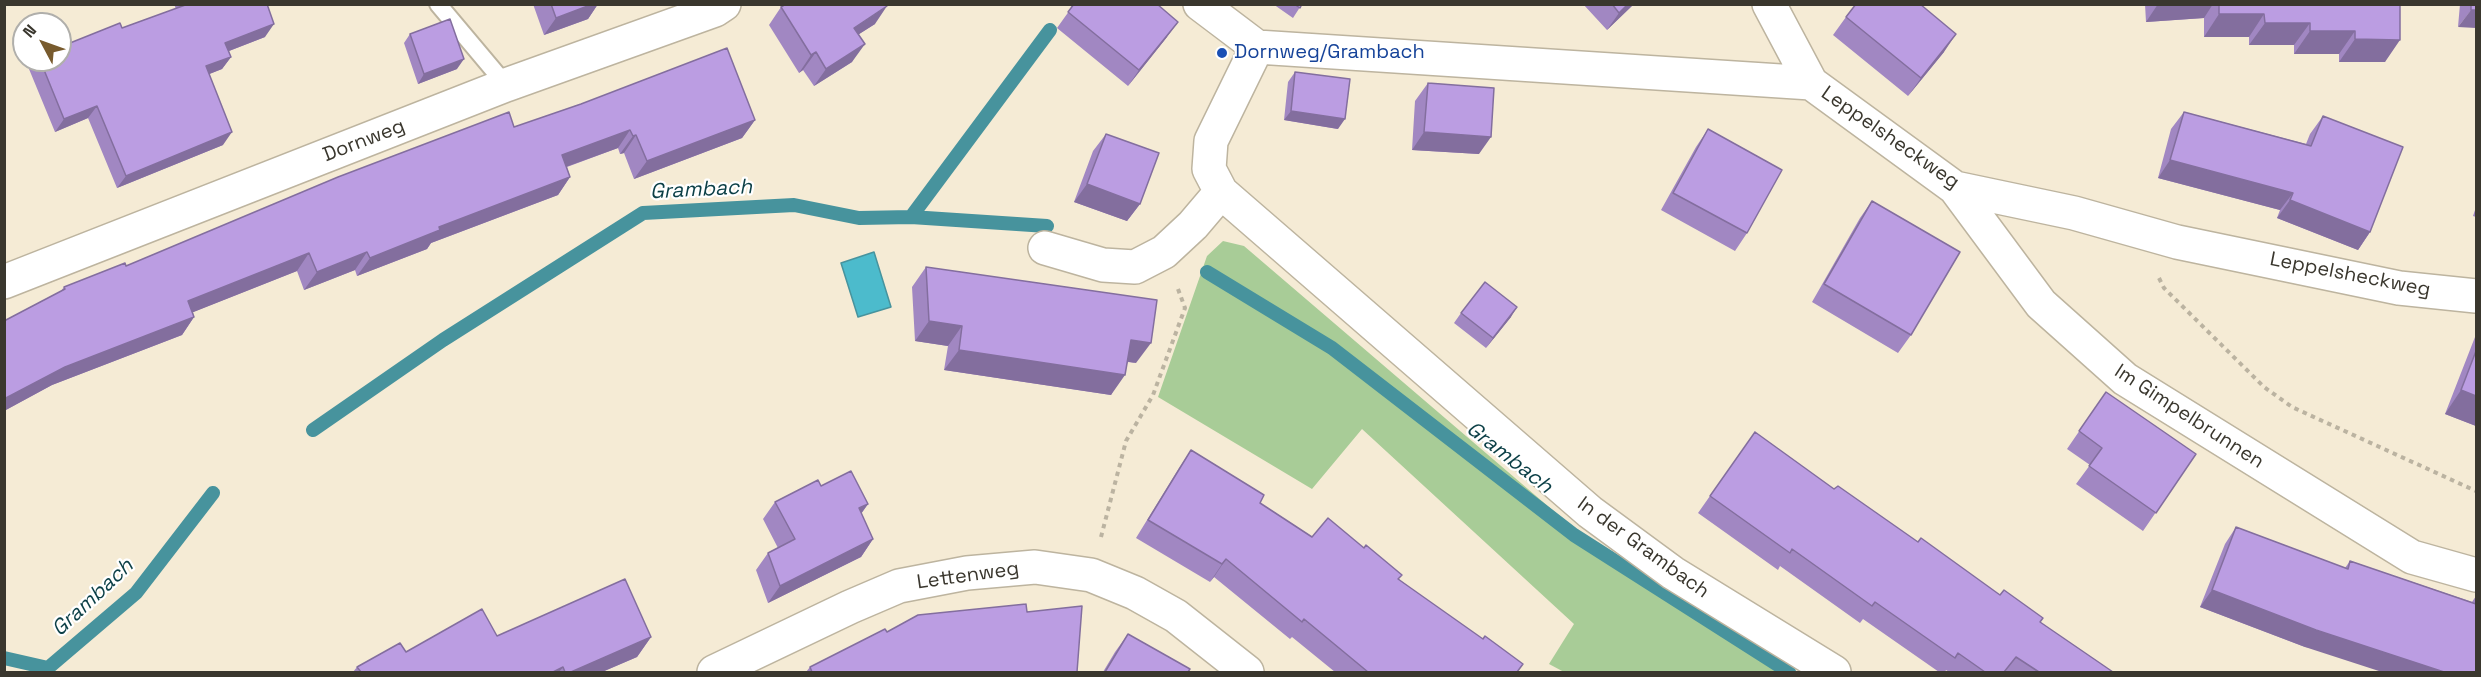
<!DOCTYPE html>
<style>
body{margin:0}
#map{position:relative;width:2481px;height:677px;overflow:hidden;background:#f5ebd5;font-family:"Space Grotesk",sans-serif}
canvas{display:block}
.frame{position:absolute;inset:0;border:6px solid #3a372e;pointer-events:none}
.north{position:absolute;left:12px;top:12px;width:60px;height:60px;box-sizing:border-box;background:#fff;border:2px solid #b0afab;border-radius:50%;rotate:311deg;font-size:16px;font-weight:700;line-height:24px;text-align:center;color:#3a372e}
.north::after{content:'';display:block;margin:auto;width:21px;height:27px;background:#785b2e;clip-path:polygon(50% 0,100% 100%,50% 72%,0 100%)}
</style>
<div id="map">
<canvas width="2481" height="677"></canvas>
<div class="frame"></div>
<div class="north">N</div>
</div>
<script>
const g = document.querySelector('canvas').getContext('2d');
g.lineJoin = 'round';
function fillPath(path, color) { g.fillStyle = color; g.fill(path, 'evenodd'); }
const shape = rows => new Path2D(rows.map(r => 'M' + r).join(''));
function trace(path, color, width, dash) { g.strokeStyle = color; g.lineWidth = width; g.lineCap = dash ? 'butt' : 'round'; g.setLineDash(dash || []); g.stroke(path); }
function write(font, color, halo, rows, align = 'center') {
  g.font = font + ' "Space Grotesk",sans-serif'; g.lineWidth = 4.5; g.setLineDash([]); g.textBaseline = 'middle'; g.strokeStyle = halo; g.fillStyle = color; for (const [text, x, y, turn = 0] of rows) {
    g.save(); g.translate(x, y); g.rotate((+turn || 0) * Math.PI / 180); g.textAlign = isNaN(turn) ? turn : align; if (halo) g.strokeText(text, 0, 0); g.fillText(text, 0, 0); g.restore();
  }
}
const green = shape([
 [1223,241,1244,246,1584,537,1797,672,1564,672,1549,664,1574,624,1362,429,1312,489,1158,397,1207,256]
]);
const water = shape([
 [874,252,891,307,858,317,841,263,874,252]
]);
const stream = shape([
 [911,217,1050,30],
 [1207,272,1332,348,1574,535,1789,672],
 [313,430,443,340,643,213,794,205,859,218,911,217,1047,226],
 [4,658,48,668,136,593,213,493]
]);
const path = shape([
 [2159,278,2164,288,2264,387,2292,407,2476,491],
 [1101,537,1126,441,1153,395,1185,308,1178,289]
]);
const lane = shape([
 [438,4,506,85]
]);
const street = shape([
 [1200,4,1257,47,1811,83,1955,188,2074,213,2177,242,2399,288,2476,296],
 [1769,4,1811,83],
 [1257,47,1211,141,1209,169,1221,192,1590,512,1673,573,1834,672],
 [1955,188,2041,304,2125,379,2412,557,2476,575],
 [1045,248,1103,265,1135,267,1164,252,1193,225,1221,192],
 [4,282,506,85,715,10,724,4],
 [714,672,850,607,899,586,967,573,1035,567,1091,575,1135,593,1176,616,1247,672]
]);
const wall = shape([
 [174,4,267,4,265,37,229,51,231,57,222,69,209,74,223,145,117,188,88,118,55,132,29,69,35,60,60,60,122,28,176,9],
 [533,4,598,4,588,19,544,35],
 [1069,4,1157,4,1167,37,1128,86,1057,28,1072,7],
 [1273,4,1302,4,1293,18],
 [1583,4,1634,4,1607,30],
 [2145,4,2400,4,2385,62,2339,62,2339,54,2294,54,2294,45,2249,45,2249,37,2204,37,2204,18,2146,22],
 [2460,4,2476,4,2458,27],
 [781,7,875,24,859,34,852,62,814,86,803,70,799,73,769,25],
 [1846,17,1944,52,1908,96,1833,35],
 [410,34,457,69,418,84,404,43],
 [1295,72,1338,129,1284,120,1288,82],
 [1428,83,1479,154,1412,150,1415,101],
 [2184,112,2306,144,2310,134,2323,116,2370,232,2358,250,2277,218,2280,210,2158,178,2171,129],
 [755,120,742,138,634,179,624,153,620,154,618,148,567,167,570,177,558,195,431,243,427,249,357,276,355,270,304,290,297,271,193,312,194,317,182,335,52,385,4,411,4,321,61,291,64,287,126,266,514,127],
 [1708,129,1747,233,1735,251,1661,210,1696,147],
 [1106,134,1140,204,1127,221,1074,202,1093,151],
 [1872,201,1911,335,1898,353,1812,302,1860,218],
 [2476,207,2476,217,2473,216],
 [926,267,1136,363,1128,362,1111,395,944,370,948,346,915,341,912,287],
 [1461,313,1511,317,1486,348,1454,323],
 [2476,334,2476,426,2445,414,2475,337],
 [2106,392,2196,454,2143,531,2076,484,2090,465,2067,449],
 [1755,432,1834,489,2000,595,2113,672,1949,672,1946,670,1945,672,1939,672,1863,619,1860,623,1780,566,1778,570,1698,513],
 [1191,450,1260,503,1312,537,1399,579,1517,672,1335,672,1292,637,1290,639,1214,577,1210,582,1136,538,1179,468],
 [821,486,868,504,861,514,873,539,861,557,768,603,756,570,768,553,778,548,763,519,775,502],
 [2236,527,2345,568,2350,561,2472,602,2476,596,2476,672,2305,647,2200,607,2225,544],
 [1027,612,1077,672,806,672,810,667,887,632],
 [1128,634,1188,672,1103,672,1115,652],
 [497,636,651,637,637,657,602,672,353,672,357,667,406,652]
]);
const shadedWall = shape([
 [593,4,598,4,588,19,544,35,556,18],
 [1628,4,1634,4,1607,30,1619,13],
 [2158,4,2213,4,2204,18,2146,22],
 [887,6,875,24,842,45,854,28],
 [2471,10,2476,10,2476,28,2458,27],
 [2219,14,2264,14,2249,37,2204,37],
 [1178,22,1167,37,1128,86,1139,70],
 [2265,23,2310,23,2294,45,2249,45],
 [274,24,265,37,216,56,225,43],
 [2310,31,2355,31,2339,54,2294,54],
 [1956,34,1944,52,1908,96,1921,78],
 [2355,39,2400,40,2385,62,2339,62],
 [865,44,852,62,814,86,826,69],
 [816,52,803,70,799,73,811,55],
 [231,57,222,69,197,79,206,66],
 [464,59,457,69,418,84,424,74],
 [97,106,88,118,55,132,64,119],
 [1291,111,1345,119,1338,129,1284,120],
 [755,120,742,138,634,179,647,161],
 [630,130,618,148,549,173,562,155],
 [232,132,223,145,117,188,126,176],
 [1424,132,1491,137,1479,154,1412,150],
 [636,135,624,153,620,154,633,136],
 [2170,160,2293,193,2280,210,2158,178],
 [570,177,558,195,431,243,427,249,357,276,370,258,439,227],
 [1087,184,1140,204,1127,221,1074,202],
 [2290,200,2370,232,2358,250,2277,218],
 [367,252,355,270,304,290,317,272],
 [309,253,297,271,176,319,188,301],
 [1517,307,1511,317,1486,348,1493,338],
 [194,317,182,335,52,385,4,411,4,399,65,367],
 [929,321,962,326,948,346,915,341],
 [1131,340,1151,343,1136,363,1117,360],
 [959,350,1125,375,1111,395,944,370],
 [2461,390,2476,396,2476,426,2445,414],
 [868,504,855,522,859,508],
 [873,539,861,557,768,603,780,586],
 [1226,559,1214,577,1210,582,1222,564],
 [2212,590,2444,672,2382,672,2305,647,2200,607],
 [651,637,637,657,602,672,571,672],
 [563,667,559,672,553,672]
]);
const building = shape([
 [188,4,267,4,274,24,225,43,231,57,206,66,232,132,126,176,97,106,64,119,40,60,60,60,60,47,120,23,122,28,188,4],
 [551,4,593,4,556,18,551,4],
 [786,4,886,4,887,6,854,28,865,44,826,69,816,52,811,55,781,7,786,4],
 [1074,4,1157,4,1178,22,1139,70,1068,12,1074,4],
 [1294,4,1302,4,1300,8,1294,4],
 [1612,4,1628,4,1619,13,1612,4],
 [1856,4,1920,4,1956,34,1921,78,1846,17,1856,4],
 [2219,4,2400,4,2400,40,2355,39,2355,31,2310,31,2310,23,2265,23,2264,14,2219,14,2219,4],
 [2471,4,2476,4,2476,10,2471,10,2471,4],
 [450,19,464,59,424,74,410,34,450,19],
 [727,48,755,120,647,161,636,135,633,136,630,130,562,155,570,177,439,227,440,230,370,258,367,252,317,272,309,253,188,301,194,317,65,367,4,399,4,321,65,289,64,287,125,263,126,266,338,177,509,112,514,127,581,104,727,48],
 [1295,72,1350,79,1345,119,1291,111,1295,72],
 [1428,83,1494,88,1491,137,1424,132,1428,83],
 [2184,112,2311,146,2323,116,2403,147,2370,232,2290,200,2293,193,2170,160,2184,112],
 [1708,129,1782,170,1747,233,1673,193,1708,129],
 [1106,134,1159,153,1140,204,1087,184,1106,134],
 [1872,201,1960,252,1911,335,1824,284,1872,201],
 [926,267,1157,300,1151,343,1131,340,1125,375,959,350,962,326,929,321,926,267],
 [1485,282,1517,307,1493,338,1461,313,1485,282],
 [2476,351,2476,396,2461,390,2476,351],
 [2106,392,2196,454,2156,513,2089,466,2102,448,2079,431,2106,392],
 [1755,432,1834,489,1838,486,1918,542,1921,538,2000,595,2004,590,2043,618,2040,622,2113,672,2039,672,2016,657,2004,672,1985,672,1958,653,1955,658,1875,602,1872,606,1792,549,1790,553,1710,496,1755,432],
 [1191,450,1264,495,1260,503,1312,537,1328,518,1364,548,1366,545,1402,575,1398,579,1483,639,1485,636,1523,664,1517,672,1368,672,1304,619,1302,622,1226,559,1222,564,1148,520,1191,450],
 [851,471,868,504,859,508,873,539,780,586,768,553,795,539,775,502,818,480,821,486,851,471],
 [2236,527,2348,569,2350,561,2476,604,2476,596,2476,672,2444,672,2316,630,2212,590,2236,527],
 [625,579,651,637,571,672,565,672,563,667,553,672,361,672,357,667,400,643,406,652,482,609,497,636,625,579],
 [1026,604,1027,612,1082,606,1077,672,812,672,810,667,885,629,887,632,918,615,1026,604],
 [1128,634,1190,669,1188,672,1105,672,1128,634]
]);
const markers = [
 [1222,53,6,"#1a4fb4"]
];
const transitNames = [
 ["Dornweg/Grambach",1234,53]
];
const streetNames = [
 ["Leppelsheckweg",1890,138,35],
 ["Dornweg",364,141,-21],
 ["Leppelsheckweg",2350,275,11],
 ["Im Gimpelbrunnen",2189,417,33],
 ["In der Grambach",1643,548,36],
 ["Lettenweg",968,576,-8]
];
const waterNames = [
 ["Grambach",701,190,-3],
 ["Grambach",1509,458,38],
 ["Grambach",93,598,-43]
];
fillPath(green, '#a8cc97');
fillPath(water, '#4cbbcc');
trace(water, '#47939d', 1.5);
trace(stream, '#47939d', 14);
trace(lane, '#bdb49f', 20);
trace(street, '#bdb49f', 36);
trace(path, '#bbb3a1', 4, [4.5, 4.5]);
trace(lane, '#fff', 16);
trace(street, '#fff', 33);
fillPath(wall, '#a187c2');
fillPath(shadedWall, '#836e9e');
fillPath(building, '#bb9de2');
trace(building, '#836e9e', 1.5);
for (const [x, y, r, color] of markers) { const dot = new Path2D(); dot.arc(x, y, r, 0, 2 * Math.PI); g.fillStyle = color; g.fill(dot); trace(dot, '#fff', 2); }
write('20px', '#164399', '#fff', transitNames, 'left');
write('20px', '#3a372e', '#fff', streetNames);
write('italic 21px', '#0b3f46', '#fff', waterNames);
</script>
